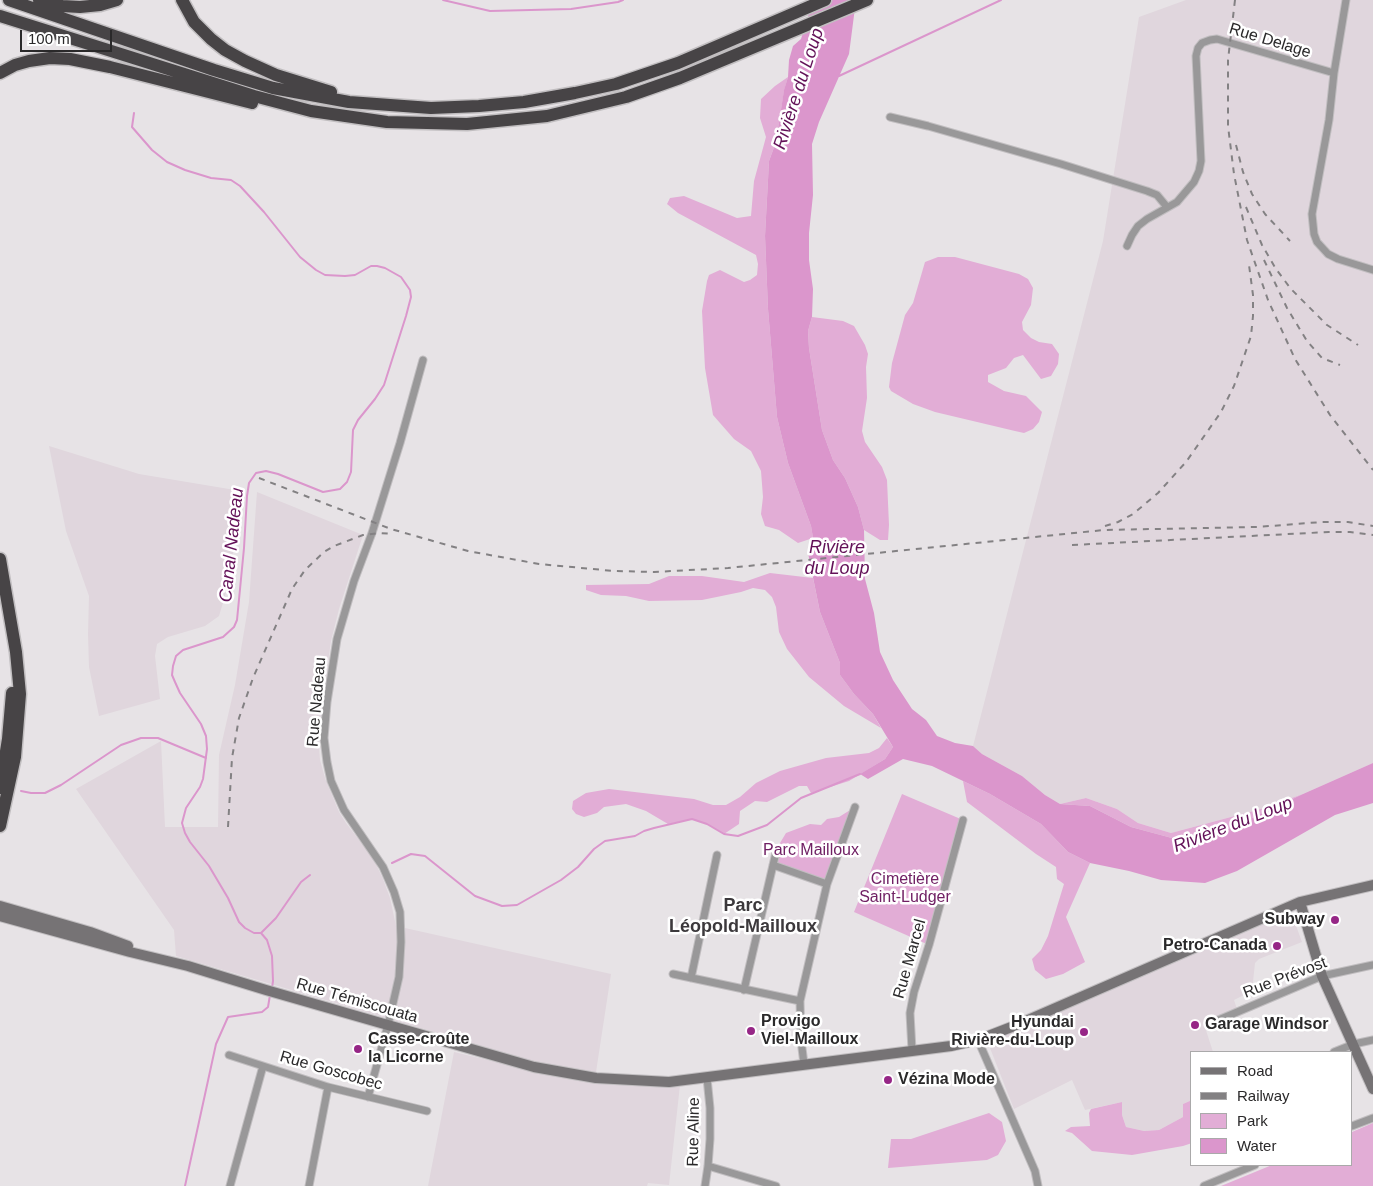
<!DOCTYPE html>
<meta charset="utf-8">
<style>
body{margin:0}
#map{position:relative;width:1373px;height:1186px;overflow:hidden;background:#e7e3e6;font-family:Helvetica,sans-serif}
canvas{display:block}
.legend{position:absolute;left:1190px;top:1051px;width:162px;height:115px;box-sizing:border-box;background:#fff;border:1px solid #aaa9aa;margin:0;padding:6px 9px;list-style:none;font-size:15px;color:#2a292a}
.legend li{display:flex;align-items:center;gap:10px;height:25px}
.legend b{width:25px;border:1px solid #aaa9aa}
.scale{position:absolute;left:20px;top:30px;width:92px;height:22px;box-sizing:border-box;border:2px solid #2a292a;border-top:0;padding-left:6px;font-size:15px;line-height:18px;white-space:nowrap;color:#2a292a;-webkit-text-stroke:4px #fff;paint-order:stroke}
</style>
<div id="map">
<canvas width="1373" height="1186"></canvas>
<ul class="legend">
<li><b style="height:6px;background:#767375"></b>Road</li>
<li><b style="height:6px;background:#838183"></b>Railway</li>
<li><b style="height:14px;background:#e2add6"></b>Park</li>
<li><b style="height:14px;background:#db96cc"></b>Water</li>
</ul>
<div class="scale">100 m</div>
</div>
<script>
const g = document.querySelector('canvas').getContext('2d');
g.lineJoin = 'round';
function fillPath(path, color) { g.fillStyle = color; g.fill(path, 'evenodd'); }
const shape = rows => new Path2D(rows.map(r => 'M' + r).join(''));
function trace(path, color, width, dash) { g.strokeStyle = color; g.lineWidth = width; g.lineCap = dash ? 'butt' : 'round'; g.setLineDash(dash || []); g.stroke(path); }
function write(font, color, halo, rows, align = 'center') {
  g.font = font + ' Helvetica,sans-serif'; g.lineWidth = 5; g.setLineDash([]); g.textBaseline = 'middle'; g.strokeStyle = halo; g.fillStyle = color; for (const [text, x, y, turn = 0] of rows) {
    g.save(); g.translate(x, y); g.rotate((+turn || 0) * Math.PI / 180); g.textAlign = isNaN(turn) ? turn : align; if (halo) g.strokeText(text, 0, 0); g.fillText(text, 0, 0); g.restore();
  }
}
const built = shape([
 [1186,0,1373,0,1373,763,1303,794,1261,809,1171,833,1138,823,1117,809,1086,798,1060,804,1045,795,1022,776,982,754,973,746,1103,241,1139,17],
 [49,446,139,474,241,491,233,554,225,596,219,616,205,626,168,637,157,644,155,656,160,699,99,716,89,667,88,634,89,596,66,531],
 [257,492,363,535,339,609,331,641,318,734,320,760,325,778,339,812,346,823,373,858,383,879,390,898,396,926,611,974,596,1072,536,1062,176,956,174,930,76,789,161,741,165,827,218,827,219,755,235,685,249,602],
 [1291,912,1302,942,1259,959,1255,963,1252,991,1234,1000,1237,1009,1204,1024,1213,1052,1192,1052,1192,1100,1183,1104,1183,1117,1159,1130,1144,1131,1126,1127,1122,1115,1122,1102,1085,1110,1072,1080,1014,1109,988,1043,1237,934],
 [454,1052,568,1079,601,1084,680,1085,669,1185,648,1183,647,1186,428,1186]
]);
const green = shape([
 [788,77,784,91,776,142,769,161,765,236,768,309,777,417,788,463,811,526,813,538,798,543,779,530,765,526,761,514,763,497,761,471,751,451,734,439,713,415,705,368,702,311,707,281,709,275,720,270,744,282,750,280,757,275,758,264,756,255,678,213,667,204,670,198,684,196,737,218,751,216,754,181,766,137,760,118,761,99,775,86],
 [938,257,955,257,1019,274,1028,279,1033,288,1031,305,1022,322,1023,330,1031,338,1039,342,1052,344,1059,354,1058,364,1051,376,1041,379,1023,355,1014,358,1006,368,988,375,988,382,1004,391,1026,396,1042,412,1039,422,1033,429,1024,433,1015,431,935,412,913,404,891,391,889,387,892,363,905,315,913,303,925,262],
 [812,317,843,321,854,326,865,345,868,354,866,367,867,398,862,431,865,442,882,467,887,480,889,525,888,540,880,540,864,530,858,507,845,478,833,460,822,430,809,348,808,331],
 [770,573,813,578,820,612,840,663,840,675,854,694,873,714,881,728,844,706,809,677,787,649,779,632,776,607,772,597,765,590,753,588,741,592,702,600,649,601,626,596,601,595,586,590,586,585,649,584,669,576,702,576,744,582],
 [887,738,893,747,885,759,849,781,811,793,807,786,799,786,767,802,755,801,740,811,739,824,724,834,707,824,692,819,668,824,646,811,626,804,604,807,597,813,584,817,576,814,572,809,573,801,586,793,609,789,694,799,713,805,726,805,740,797,756,783,780,771,826,758,869,753,879,748],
 [963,781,990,794,1041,824,1068,852,1090,863,1066,917,1085,962,1063,974,1046,979,1035,970,1032,959,1041,950,1048,936,1064,884,1057,879,1056,867,1036,854,967,802],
 [902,794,963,820,929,945,854,912],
 [1303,794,1233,827,1209,836,1183,841,1131,827,1090,806,1060,804,1086,798,1117,809,1138,823,1171,833,1261,809],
 [855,807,827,884,773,865,777,848,786,833,810,824,821,825,827,819,839,817],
 [1192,1100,1192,1143,1183,1146,1132,1155,1092,1151,1072,1133,1065,1131,1071,1127,1090,1126,1089,1113,1091,1109,1122,1102,1122,1115,1126,1127,1144,1131,1159,1130,1183,1117,1183,1104],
 [989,1113,1002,1122,1006,1141,998,1155,987,1160,888,1168,891,1139,911,1139],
 [1373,1123,1373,1186,1221,1186,1272,1165,1352,1165,1352,1132]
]);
const water = shape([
 [811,0,856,0,849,54,819,122,812,144,813,195,809,233,809,260,813,289,812,317,808,331,809,348,822,430,833,460,845,478,858,507,864,530,865,579,874,613,880,652,893,680,912,709,926,720,937,736,955,743,973,746,982,754,1022,776,1045,795,1060,804,1090,806,1131,827,1183,841,1209,836,1233,827,1303,794,1373,763,1373,803,1335,815,1237,871,1205,883,1161,880,1129,871,1090,863,1068,852,1041,824,990,794,932,766,903,759,868,779,860,774,885,759,893,747,873,714,854,694,840,675,840,663,820,612,808,553,813,538,811,526,788,463,777,417,768,309,765,236,769,161,776,142,784,90,788,77,789,60,793,46,801,39,808,17]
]);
const stream = shape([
 [443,0,490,11,571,9,618,2,623,0],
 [839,76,1001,0],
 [134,113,132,127,152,150,167,162,185,170,211,178,231,180,240,186,264,212,300,257,316,270,325,275,345,276,355,275,371,266,377,266,385,268,401,277,410,290,411,297,406,316,384,385,375,399,358,420,353,430,351,472,347,482,340,489,323,492,278,474,266,471,256,473,249,483,247,496,244,548,237,620,234,627,223,637,183,650,176,656,173,666,172,675,175,682,180,693,201,724,206,736,207,749,203,779,200,787,186,808,182,823,185,833,190,842,209,866,228,898,239,922,245,928,254,933,261,933],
 [21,791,31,793,45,793,61,785,121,745,141,738,158,738,206,758],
 [392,863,411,854,425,856,475,896,502,906,517,905,561,880,578,867,594,849,605,841,635,836,644,831,654,828,692,819,707,824,724,834,738,836,767,825,801,798,860,774],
 [261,933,267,940,272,956,273,981,272,988],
 [261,933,276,918,301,882,310,875],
 [185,1186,216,1044,228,1017,262,1012,268,1007,270,995]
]);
const street = shape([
 [1334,73,1346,0],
 [890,117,928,126,1061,164,1147,191,1157,195,1167,207],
 [1127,246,1132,235,1138,226,1147,219,1177,202,1194,182,1199,171,1201,161,1196,56,1198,48,1202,43,1210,40,1217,39,1334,73,1329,120,1312,214,1314,234,1317,242,1328,254,1338,259,1373,270],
 [773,865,827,884],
 [673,974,800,1001],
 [691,978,717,855],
 [744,990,777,848],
 [1209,1024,1322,976,1373,965],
 [978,1040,1035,1171,1038,1186],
 [912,1050,910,1013,914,992,929,945,963,820],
 [1334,1052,1354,1044,1373,1040],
 [229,1055,328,1087,427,1111],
 [804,1064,801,1040,800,1001,827,884,855,807],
 [368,1097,388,1025,399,977,401,942,400,912,394,892,383,867,344,810,331,781,327,762,324,738,327,702,337,639,354,581,372,533,400,443,423,360],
 [1352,1126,1373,1118],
 [708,1166,776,1186],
 [230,1186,263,1066],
 [309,1186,328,1087],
 [705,1186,708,1166,710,1139,710,1108,707,1078],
 [1204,1186,1255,1165]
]);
const secondary = shape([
 [1300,902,1322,976,1373,1089],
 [0,906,90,932,128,946],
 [0,916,130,952,188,966,266,990,534,1067,596,1078,669,1082,951,1046,978,1040,1014,1026,1300,902,1373,885]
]);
const highway = shape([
 [9,0,214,70,273,88,349,102,431,108,479,106,524,102,575,93,616,84,678,63,825,0],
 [39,0,62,6,80,7,100,5,117,0],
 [182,0,194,22,211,39,225,50,245,61,276,75,331,92],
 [0,16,254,96,311,111,387,122,467,124,547,116,626,97,680,78,867,0],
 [0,73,15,65,29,61,50,58,70,59,110,67,252,103],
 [0,559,16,652,20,694,15,757,0,826],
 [0,788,8,739,12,693]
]);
const rail = shape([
 [1235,0,1228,60,1228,126,1234,174,1247,240,1268,300,1295,359,1330,415,1373,470],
 [1236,145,1243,172,1252,194,1265,214,1290,241],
 [1246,207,1262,245,1276,269,1291,289,1327,325,1358,345],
 [1264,260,1287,308,1307,341,1322,358,1340,365],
 [259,478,391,529,468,551,539,564,614,571,654,572,728,568,1104,530,1257,527,1322,522,1348,522,1373,526],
 [1105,526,1118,522,1133,514,1158,493,1186,462,1221,412,1234,386,1251,336,1253,316,1253,295,1249,265],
 [1072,545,1329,532,1350,532,1373,535],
 [228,827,232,758,239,718,253,678,292,589,305,570,324,552,334,546,363,535,379,533,393,534]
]);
const markers = [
 [1335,920,5,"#962686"],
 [1277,946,5,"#962686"],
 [1195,1025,5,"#962686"],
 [751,1031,5,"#962686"],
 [1084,1032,5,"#962686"],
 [358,1049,5,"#962686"],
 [888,1080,5,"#962686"]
];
const streetNames = [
 ["Rue Delage",1270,41,17],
 ["Rue Nadeau",317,702,-85],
 ["Rue Marcel",910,959,-74],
 ["Rue Prévost",1285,978,-21],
 ["Rue Témiscouata",357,1001,16],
 ["Rue Goscobec",331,1071,16],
 ["Rue Aline",694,1132,-89]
];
const parkNames = [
 ["Parc Mailloux",811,851],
 ["Cimetière",905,880],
 ["Saint-Ludger",905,898]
];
const poiNames = [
 ["Subway",1325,920,"right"],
 ["Petro-Canada",1267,946,"right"],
 ["Provigo",761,1022],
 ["Viel-Mailloux",761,1040],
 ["Hyundai",1074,1023,"right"],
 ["Rivière-du-Loup",1074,1041,"right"],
 ["Garage Windsor",1205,1025],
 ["Casse-croûte",368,1040],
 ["la Licorne",368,1058],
 ["Vézina Mode",898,1080]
];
const waterNames = [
 ["Rivière du Loup",799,89,-72],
 ["Canal Nadeau",232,545,-84],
 ["Rivière",837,548],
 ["du Loup",837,569],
 ["Rivière du Loup",1233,825,-21]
];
const neighbourhoodNames = [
 ["Parc",743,906],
 ["Léopold-Mailloux",743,927]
];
fillPath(built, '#e0d6dd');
fillPath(green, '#e2add6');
fillPath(water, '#db96cc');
trace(stream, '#db96cc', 2);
trace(street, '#c1bec0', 9);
trace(secondary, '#c1bec0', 12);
trace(highway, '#c1bec0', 15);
trace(street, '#999899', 7);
trace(secondary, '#767375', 10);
trace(highway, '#474446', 12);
trace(rail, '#838183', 2, [6, 6]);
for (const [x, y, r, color] of markers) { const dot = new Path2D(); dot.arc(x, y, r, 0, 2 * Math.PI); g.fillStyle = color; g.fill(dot); trace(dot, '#fff', 2); }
write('16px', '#2a292a', '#fff', streetNames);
write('16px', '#702064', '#fff', parkNames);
write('bold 16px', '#2a292a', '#fff', poiNames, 'left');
write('italic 18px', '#631158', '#fff', waterNames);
write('bold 18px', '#3c393c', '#fff', neighbourhoodNames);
</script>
